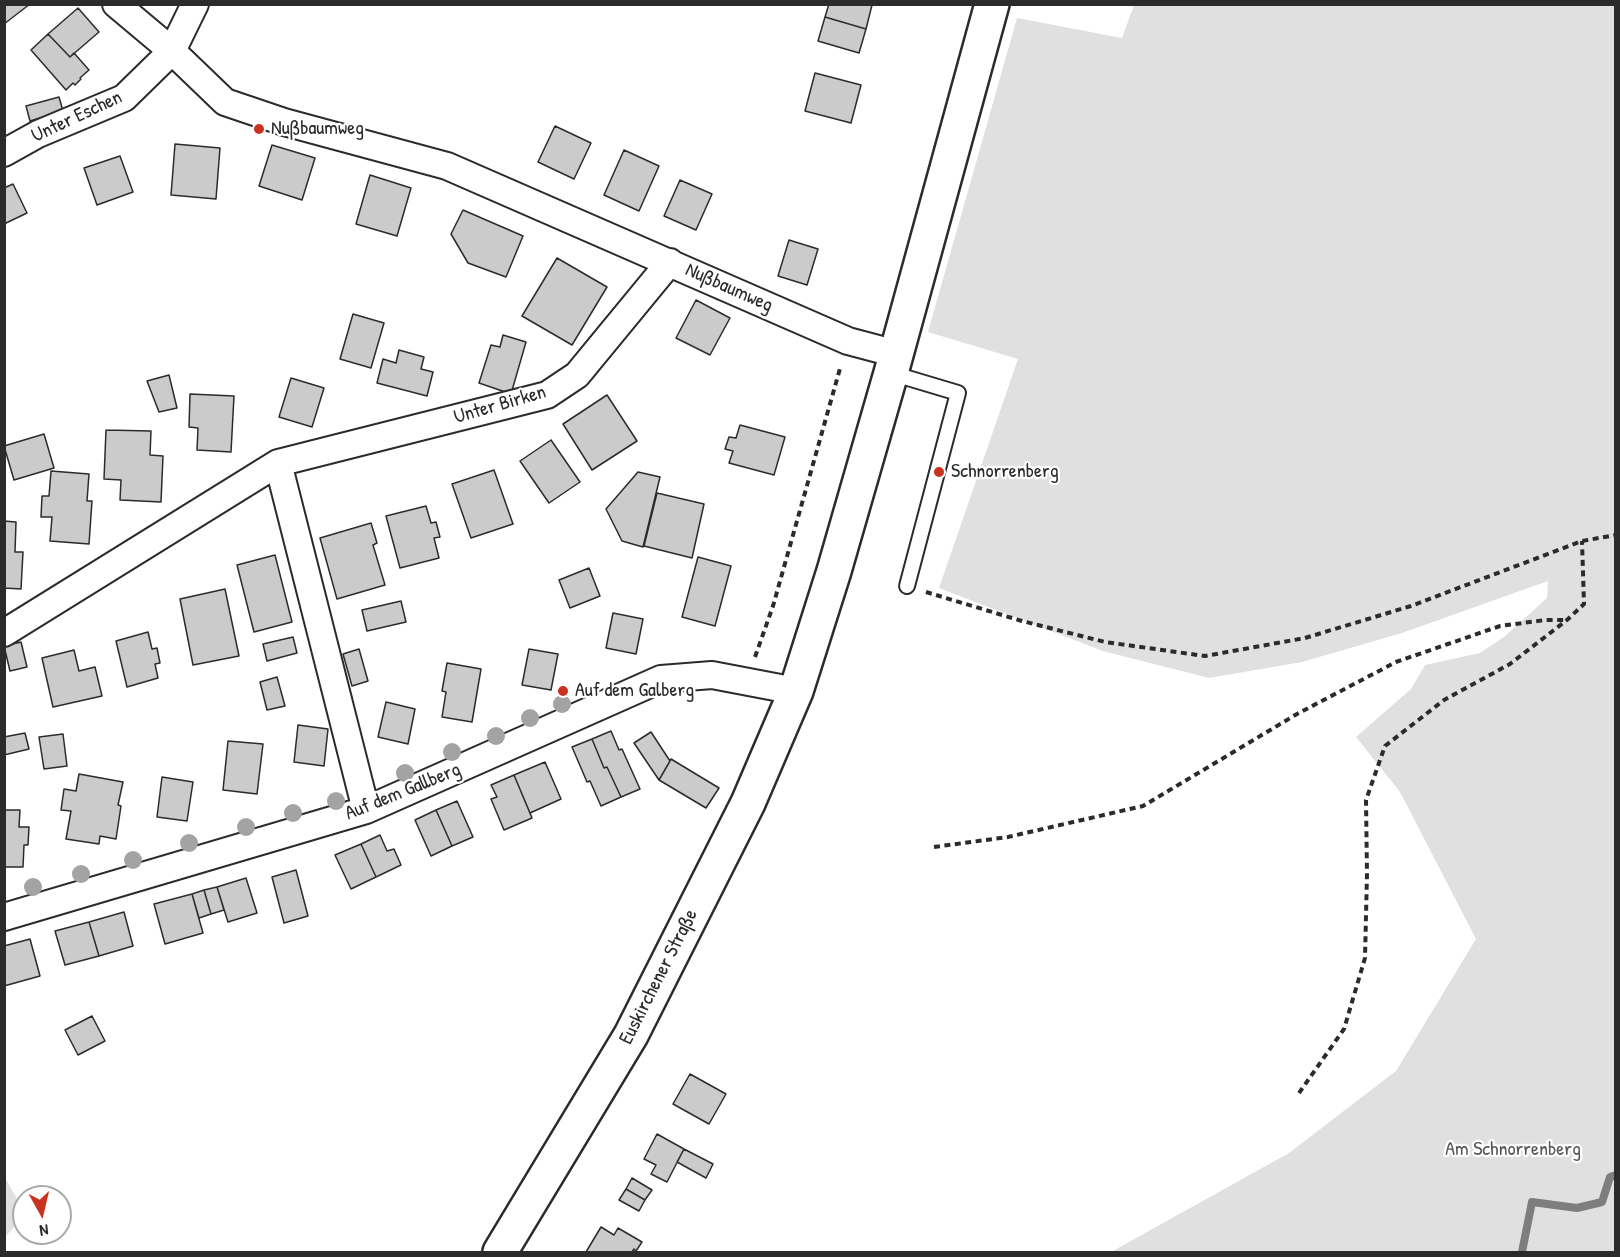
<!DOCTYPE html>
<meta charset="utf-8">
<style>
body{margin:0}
#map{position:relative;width:1620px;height:1257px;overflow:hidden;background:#fff;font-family:"Patrick Hand",sans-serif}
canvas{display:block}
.frame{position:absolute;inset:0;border:6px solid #2b2b2b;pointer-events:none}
.north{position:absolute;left:12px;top:1185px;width:60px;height:60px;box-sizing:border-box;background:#fff;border:2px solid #aaa;border-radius:50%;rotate:172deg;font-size:16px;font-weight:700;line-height:24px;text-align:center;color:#2b2b2b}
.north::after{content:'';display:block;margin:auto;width:21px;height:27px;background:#c8321e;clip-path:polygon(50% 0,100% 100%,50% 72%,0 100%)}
</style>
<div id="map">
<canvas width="1620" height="1257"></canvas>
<div class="frame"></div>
<div class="north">N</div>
</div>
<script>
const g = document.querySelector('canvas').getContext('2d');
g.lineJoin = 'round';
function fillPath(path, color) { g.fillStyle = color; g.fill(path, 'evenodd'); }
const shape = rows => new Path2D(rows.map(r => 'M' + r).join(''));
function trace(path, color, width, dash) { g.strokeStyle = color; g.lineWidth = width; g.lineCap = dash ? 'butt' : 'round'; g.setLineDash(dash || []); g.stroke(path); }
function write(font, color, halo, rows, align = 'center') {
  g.font = font + ' "Patrick Hand",sans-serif'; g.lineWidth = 4.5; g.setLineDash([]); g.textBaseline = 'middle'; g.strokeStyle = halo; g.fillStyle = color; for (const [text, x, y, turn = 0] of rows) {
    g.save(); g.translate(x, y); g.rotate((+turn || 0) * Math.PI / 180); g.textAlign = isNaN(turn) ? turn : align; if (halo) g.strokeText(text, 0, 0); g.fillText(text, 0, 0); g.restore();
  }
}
const green = shape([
 [1134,5,1615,5,1615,1252,1111,1252,1289,1153,1396,1071,1476,939,1400,792,1356,737,1411,689,1425,665,1480,653,1504,637,1547,598,1548,581,1402,633,1302,662,1209,678,1103,651,939,588,1018,359,928,332,1017,18,1122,38],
 [4,1176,24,1211,24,1216,5,1237]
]);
const stream = shape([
 [1522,1252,1532,1202,1577,1208,1602,1202,1610,1177,1616,1175]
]);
const building = shape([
 [4,4,30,4,4,24,4,4],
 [829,4,872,5,866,29,825,17,829,4],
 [78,8,99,32,70,57,48,34,78,8],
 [825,17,866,29,859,53,818,41,825,17],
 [48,34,70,57,74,53,89,70,80,78,81,79,75,85,73,83,66,90,31,50,48,34],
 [815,73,861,85,851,123,805,111,815,73],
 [59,97,63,111,30,121,26,106,59,97],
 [555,126,591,143,574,179,538,162,555,126],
 [175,144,220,148,216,199,171,195,175,144],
 [272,145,315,158,302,200,259,186,272,145],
 [624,150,659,166,639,211,604,195,624,150],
 [120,156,133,192,97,205,84,168,120,156],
 [370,175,411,188,397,236,356,224,370,175],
 [680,180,712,194,696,230,664,216,680,180],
 [13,184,27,213,4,224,4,188,13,184],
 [463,210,523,236,506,277,468,263,451,234,463,210],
 [789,240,818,249,807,285,778,276,789,240],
 [557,258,607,287,572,345,522,316,557,258],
 [696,300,730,318,710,355,676,338,696,300],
 [353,314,384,323,371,368,340,359,353,314],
 [503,335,526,342,511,394,479,383,491,345,500,347,503,335],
 [399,350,424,357,421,369,433,372,427,396,377,383,383,359,396,363,399,350],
 [169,375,177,408,159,412,147,381,169,375],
 [291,378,324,388,312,427,279,417,291,378],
 [190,394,234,396,231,452,197,450,198,428,189,427,190,394],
 [607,395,637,441,592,470,563,424,607,395],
 [740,425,785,437,774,475,729,463,733,451,725,449,729,437,736,438,740,425],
 [106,430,151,431,150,455,163,456,161,502,120,500,121,480,104,479,106,430],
 [44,434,54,468,14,480,4,446,44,434],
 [551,440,580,482,549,503,520,461,551,440],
 [494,470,513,524,471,538,452,484,494,470],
 [51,471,89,474,87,501,92,501,89,544,50,541,52,517,41,517,42,496,49,496,51,471],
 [638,472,660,477,643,547,622,541,606,509,638,472],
 [657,493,704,504,692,558,644,546,657,493],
 [426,506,431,523,436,522,440,537,434,538,439,558,400,568,386,516,426,506],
 [4,521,16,522,15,552,23,552,21,589,4,588,4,521],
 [371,523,377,543,373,545,385,585,337,599,320,538,371,523],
 [275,555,292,622,254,632,237,565,275,555],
 [698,557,731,566,715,626,682,617,698,557],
 [589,568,600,596,570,608,559,580,589,568],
 [225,589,239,656,193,665,180,599,225,589],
 [401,601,406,622,367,631,362,610,401,601],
 [613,613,643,619,636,654,606,648,613,613],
 [148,632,152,649,157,648,160,663,155,664,158,678,127,687,116,641,148,632],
 [293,637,297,653,267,661,263,644,293,637],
 [21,642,27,667,10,671,4,646,21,642],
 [359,649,368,681,352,686,343,654,359,649],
 [529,649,558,654,551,690,522,685,529,649],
 [74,650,79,671,95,667,102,696,53,707,42,658,74,650],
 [447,663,481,669,472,722,442,717,446,692,442,691,447,663],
 [277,677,285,706,267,710,260,682,277,677],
 [386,702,415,709,408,744,378,737,386,702],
 [298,725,328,729,324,766,294,762,298,725],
 [611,731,619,750,622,749,640,789,621,797,607,767,604,768,592,739,611,731],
 [651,732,670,761,659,780,634,743,651,732],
 [25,733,29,749,4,755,4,737,25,733],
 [63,734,67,766,44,769,39,737,63,734],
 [592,739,604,768,607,767,621,797,601,806,590,781,587,782,572,747,592,739],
 [228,741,263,744,257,794,223,790,228,741],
 [671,759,719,788,706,808,659,780,671,759],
 [545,762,561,799,530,813,514,775,545,762],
 [79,774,123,782,118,805,121,806,116,839,100,836,99,844,66,839,71,811,61,810,64,789,76,791,79,774],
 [514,775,532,818,504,830,491,799,497,797,491,785,514,775],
 [162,777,193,782,187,821,157,817,162,777],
 [457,801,473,837,452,846,436,810,457,801],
 [4,810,20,810,19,827,29,827,28,845,24,845,23,867,4,867,4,810],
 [436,810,452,846,431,856,415,820,436,810],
 [380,835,387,851,394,849,401,865,376,877,361,844,380,835],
 [361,844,376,877,351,889,335,855,361,844],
 [296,870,308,916,284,923,272,877,296,870],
 [246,878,257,913,228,922,217,887,246,878],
 [217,887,224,910,211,914,204,890,217,887],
 [204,890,211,914,199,918,192,894,204,890],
 [192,894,203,933,165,944,154,904,192,894],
 [124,912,133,946,99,956,89,922,124,912],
 [89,922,99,956,65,965,55,931,89,922],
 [30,939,40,976,4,986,4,946,30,939],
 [92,1016,105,1041,78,1055,65,1030,92,1016],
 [690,1074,726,1094,709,1124,673,1104,690,1074],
 [657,1134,684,1149,667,1182,651,1174,656,1165,644,1159,657,1134],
 [684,1149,713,1164,706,1178,677,1162,684,1149],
 [632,1178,652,1190,645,1200,626,1189,632,1178],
 [626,1189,645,1200,639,1211,619,1200,626,1189],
 [601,1227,614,1235,618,1228,642,1242,636,1251,634,1249,632,1252,586,1252,601,1227]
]);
const path = shape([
 [926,592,1022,621,1105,642,1205,656,1305,638,1411,606,1582,541,1616,535],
 [755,657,773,606,841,365],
 [934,847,1008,837,1143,806,1297,714,1396,662,1500,626,1545,620,1567,620],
 [1299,1093,1344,1029,1365,958,1367,874,1366,800,1385,746,1444,700,1510,664,1567,620,1584,604,1582,541]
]);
const lane = shape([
 [891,373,958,393,907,586]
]);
const street = shape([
 [116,4,172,51,225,102,284,122,447,166,848,341,897,354],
 [4,153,38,134,124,98,172,51,195,4],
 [278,463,366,810],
 [4,633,278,463,547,395,577,375,670,262],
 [4,917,366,810,661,679,712,675,796,691]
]);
const secondary = shape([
 [500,1252,631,1035,748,803,796,691,834,571,891,373,992,4]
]);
const trees = [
 [562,704],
 [530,718],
 [496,736],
 [452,752],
 [405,773],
 [336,801],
 [293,813],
 [246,827],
 [189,843],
 [133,860],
 [81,874],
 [33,887]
];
const markers = [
 [259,129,6,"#c8321e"],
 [939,472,6,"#c8321e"],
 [563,691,6,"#c8321e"]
];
const streetNames = [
 ["Unter Eschen",77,117,-25],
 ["Nußbaumweg",729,288,24],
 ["Unter Birken",500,405,-16],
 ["Auf dem Gallberg",403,792,-22],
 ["Euskirchener Straße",659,977,-63]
];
const poiNames = [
 ["Nußbaumweg",271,129],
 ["Schnorrenberg",951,472],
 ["Auf dem Galberg",575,691]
];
const parkNames = [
 ["Am Schnorrenberg",1513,1150]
];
fillPath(green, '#e0e0e0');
trace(stream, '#7e7e7e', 8);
fillPath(building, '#cbcbcb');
trace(building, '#2b2b2b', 1.5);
trace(lane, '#2b2b2b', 18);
trace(street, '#2b2b2b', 30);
trace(secondary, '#2b2b2b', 38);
trace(path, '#2b2b2b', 4, [6, 4.5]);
trace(lane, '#fff', 14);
trace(street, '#fff', 26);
trace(secondary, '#fff', 33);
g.fillStyle = '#a3a3a3';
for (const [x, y] of trees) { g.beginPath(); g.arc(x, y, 9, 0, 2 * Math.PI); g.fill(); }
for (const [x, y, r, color] of markers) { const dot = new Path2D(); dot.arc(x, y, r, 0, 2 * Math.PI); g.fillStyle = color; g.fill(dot); trace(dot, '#fff', 2); }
write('20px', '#2b2b2b', '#fff', streetNames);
write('20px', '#2b2b2b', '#fff', poiNames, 'left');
write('20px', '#585858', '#fff', parkNames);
</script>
